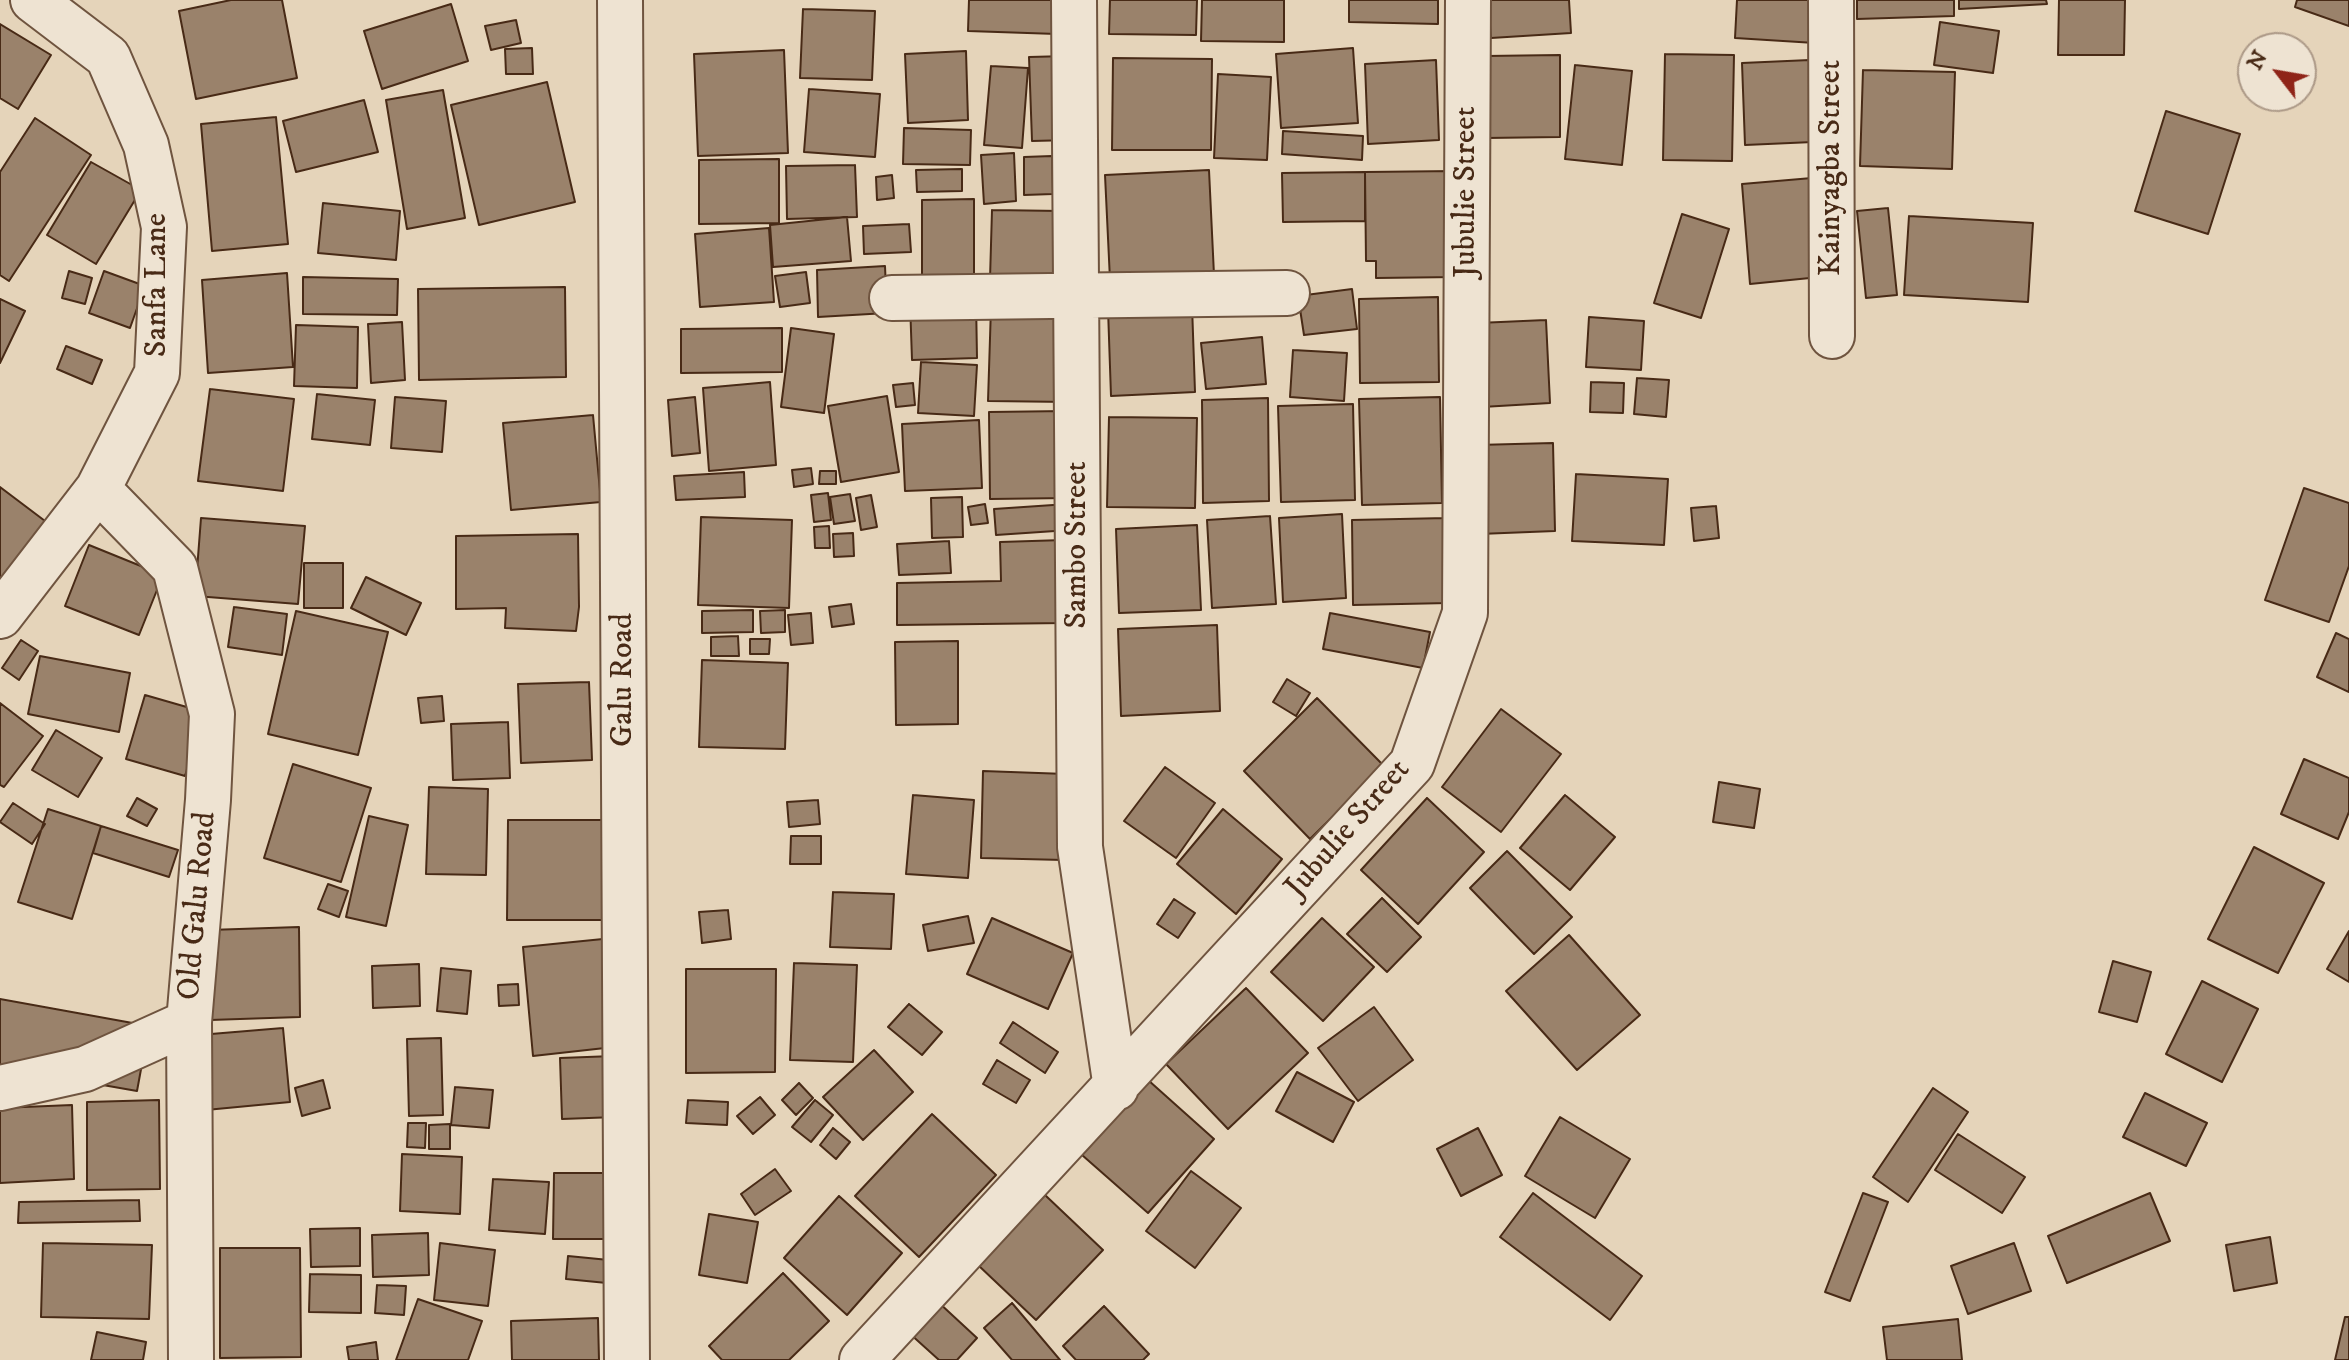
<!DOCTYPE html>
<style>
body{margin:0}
#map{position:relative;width:2349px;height:1360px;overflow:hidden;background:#e5d4ba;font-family:"IM FELL DW Pica",serif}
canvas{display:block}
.north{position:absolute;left:2237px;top:32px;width:80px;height:80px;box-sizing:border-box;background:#eee3d2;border:2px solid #ac9987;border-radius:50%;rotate:301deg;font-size:22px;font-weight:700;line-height:32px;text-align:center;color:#482a16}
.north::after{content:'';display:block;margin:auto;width:28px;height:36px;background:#8f2418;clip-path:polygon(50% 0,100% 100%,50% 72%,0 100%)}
</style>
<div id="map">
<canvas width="2349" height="1360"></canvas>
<div class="north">N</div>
</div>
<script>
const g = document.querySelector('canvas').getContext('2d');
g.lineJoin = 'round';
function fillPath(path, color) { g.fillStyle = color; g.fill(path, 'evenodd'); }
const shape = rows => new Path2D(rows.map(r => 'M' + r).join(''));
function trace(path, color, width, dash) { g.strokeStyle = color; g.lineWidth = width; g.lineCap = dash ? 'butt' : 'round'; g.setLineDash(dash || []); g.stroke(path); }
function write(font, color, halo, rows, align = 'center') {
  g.font = font + ' "IM FELL DW Pica",serif'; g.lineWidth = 6; g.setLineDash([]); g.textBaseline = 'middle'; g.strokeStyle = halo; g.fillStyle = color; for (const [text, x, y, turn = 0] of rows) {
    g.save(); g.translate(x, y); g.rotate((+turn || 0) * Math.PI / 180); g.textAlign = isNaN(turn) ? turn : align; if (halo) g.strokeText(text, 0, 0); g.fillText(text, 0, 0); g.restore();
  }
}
const building = shape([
 [231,0,282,0,297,78,196,99,179,11,231,0],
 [969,0,1059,0,1057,34,968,31,969,0],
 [1110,0,1197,0,1196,35,1109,34,1110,0],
 [1202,0,1284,0,1284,42,1201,41,1202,0],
 [1349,0,1438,0,1438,24,1349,22,1349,0],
 [1488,0,1569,0,1571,33,1491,38,1488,0],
 [1737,0,1817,0,1815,43,1735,38,1737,0],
 [1857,0,1954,0,1954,16,1857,19,1857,0],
 [1959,0,2046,0,2047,4,1959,9,1959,0],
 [2059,0,2125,0,2124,55,2058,55,2059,0],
 [2297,0,2349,0,2349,26,2295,7,2297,0],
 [451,4,468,61,382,89,364,31,451,4],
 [803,9,875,11,872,80,800,78,803,9],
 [516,20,521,43,491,50,485,26,516,20],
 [1940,22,1999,31,1993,73,1934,65,1940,22],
 [0,24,51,55,18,109,0,98,0,24],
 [532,48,533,74,506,74,505,49,532,48],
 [1353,48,1358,123,1281,128,1276,54,1353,48],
 [784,50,788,153,698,156,694,54,784,50],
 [966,51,968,120,908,123,905,54,966,51],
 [1665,54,1734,55,1732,161,1663,160,1665,54],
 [1560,55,1560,137,1486,138,1486,56,1560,55],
 [1068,56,1071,140,1032,141,1029,57,1068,56],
 [1113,58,1212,59,1211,150,1112,150,1113,58],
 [1436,60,1439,140,1368,144,1365,64,1436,60],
 [1810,60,1813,142,1745,145,1742,63,1810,60],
 [1575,65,1632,71,1622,165,1565,159,1575,65],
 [991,66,1028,68,1022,148,984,145,991,66],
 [1863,70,1955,72,1952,169,1860,166,1863,70],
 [1218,74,1271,77,1267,160,1214,158,1218,74],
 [547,82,575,202,479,225,451,105,547,82],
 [809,89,880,94,875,157,804,152,809,89],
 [443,90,465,218,407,229,386,100,443,90],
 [364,100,378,152,296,172,283,121,364,100],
 [2166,111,2240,134,2208,234,2135,211,2166,111],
 [276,117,288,244,212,251,201,124,276,117],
 [35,118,91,155,9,281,0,275,0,172,35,118],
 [904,128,971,130,970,165,903,164,904,128],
 [1283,131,1363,136,1362,160,1282,154,1283,131],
 [1014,153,1016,201,984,204,981,155,1014,153],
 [1052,156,1053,194,1024,195,1024,157,1052,156],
 [779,159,779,223,699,224,699,160,779,159],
 [91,162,141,190,96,264,47,235,91,162],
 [855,165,857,217,787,219,786,166,855,165],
 [962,169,962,191,917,192,916,170,962,169],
 [1209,170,1214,275,1110,280,1105,175,1209,170],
 [1456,171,1457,277,1376,278,1376,261,1366,261,1365,172,1456,171],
 [1365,172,1365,221,1283,222,1282,173,1365,172],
 [892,175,894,198,877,200,876,177,892,175],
 [1812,178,1820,277,1750,284,1742,184,1812,178],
 [974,199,974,281,922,280,922,200,974,199],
 [323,203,400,211,396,260,318,253,323,203],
 [1888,208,1897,295,1866,298,1857,211,1888,208],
 [992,210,1061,211,1060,280,990,279,992,210],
 [1682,214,1729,229,1701,318,1654,303,1682,214],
 [1909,216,2033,223,2028,302,1904,295,1909,216],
 [847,217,851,261,773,267,770,225,847,217],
 [909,224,911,252,864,254,863,226,909,224],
 [769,228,774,302,700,307,695,234,769,228],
 [885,266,887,313,818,317,817,270,885,266],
 [69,271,92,278,85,304,62,298,69,271],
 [104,271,145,286,130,328,89,313,104,271],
 [806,272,810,303,780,307,775,276,806,272],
 [287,273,293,367,208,373,202,280,287,273],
 [303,277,398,279,397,315,303,314,303,277],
 [565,287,566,377,419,380,418,289,565,287],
 [1352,289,1357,329,1304,335,1298,296,1352,289],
 [1438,297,1439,382,1360,383,1359,299,1438,297],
 [0,299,25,311,0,363,0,299],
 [976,300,977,358,912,360,910,302,976,300],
 [1192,305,1195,392,1111,396,1108,309,1192,305],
 [991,307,1072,309,1070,402,988,401,991,307],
 [1589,317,1644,321,1641,370,1586,367,1589,317],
 [1546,320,1550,403,1482,407,1478,323,1546,320],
 [402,322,405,380,371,383,368,324,402,322],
 [296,325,358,327,357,388,294,386,296,325],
 [782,328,782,372,681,373,681,329,782,328],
 [791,328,834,334,824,413,781,407,791,328],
 [1262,337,1266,384,1206,389,1201,343,1262,337],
 [66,346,102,360,92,384,57,369,66,346],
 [1293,350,1347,353,1344,401,1290,397,1293,350],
 [921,362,977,365,974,416,918,413,921,362],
 [1637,378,1669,380,1666,417,1634,414,1637,378],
 [770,382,776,465,709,471,703,388,770,382],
 [1591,382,1624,383,1623,413,1590,412,1591,382],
 [913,383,915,405,896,407,893,385,913,383],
 [210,389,294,399,283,491,198,481,210,389],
 [317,394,375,400,370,445,312,439,317,394],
 [887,396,899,472,841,482,828,406,887,396],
 [395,397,446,401,442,452,391,448,395,397],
 [695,397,700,453,672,456,668,400,695,397],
 [1440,397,1442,503,1362,505,1359,399,1440,397],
 [1268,398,1269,501,1203,503,1202,400,1268,398],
 [1353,404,1355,500,1281,502,1278,406,1353,404],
 [1067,411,1068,498,990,499,989,412,1067,411],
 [593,415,601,502,511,510,503,423,593,415],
 [1109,417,1197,418,1195,508,1107,507,1109,417],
 [979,420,982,488,905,491,902,424,979,420],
 [1553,443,1555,531,1479,534,1477,445,1553,443],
 [811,468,813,484,794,487,792,470,811,468],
 [820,471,836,471,836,484,819,484,820,471],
 [744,472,745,497,676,500,674,476,744,472],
 [1576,474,1668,479,1664,545,1572,541,1576,474],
 [0,487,49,524,0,587,0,487],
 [2304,488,2349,503,2349,566,2329,622,2265,600,2304,488],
 [828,493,831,520,814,522,811,495,828,493],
 [850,494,855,521,834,524,830,497,850,494],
 [871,495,877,527,861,530,856,498,871,495],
 [962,497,963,537,932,538,931,498,962,497],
 [985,504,988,523,971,525,968,507,985,504],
 [1068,504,1070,530,996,535,994,509,1068,504],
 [1716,506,1719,538,1694,541,1691,508,1716,506],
 [1342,514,1346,598,1283,602,1279,518,1342,514],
 [1270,516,1276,604,1212,608,1207,520,1270,516],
 [701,517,792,520,789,608,698,605,701,517],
 [201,518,305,526,298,604,195,596,201,518],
 [1447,518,1449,603,1353,605,1352,520,1447,518],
 [1197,525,1201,610,1119,613,1116,529,1197,525],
 [829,526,830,548,815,548,814,527,829,526],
 [853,533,854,556,834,557,833,534,853,533],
 [578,534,579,607,576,631,505,628,506,608,456,609,456,536,578,534],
 [1064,540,1065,623,897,625,897,583,1001,581,1000,542,1064,540],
 [949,541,951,573,899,575,897,544,949,541],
 [89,545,163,575,139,635,65,606,89,545],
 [304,563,343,563,343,608,304,608,304,563],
 [366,577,421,603,406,635,351,608,366,577],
 [851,604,854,624,832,627,829,607,851,604],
 [234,607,287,614,282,655,228,647,234,607],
 [753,610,753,632,702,633,702,611,753,610],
 [785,610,785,632,761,633,760,611,785,610],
 [296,611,388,632,358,755,268,734,296,611],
 [811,613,813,643,791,645,788,615,811,613],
 [1330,613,1430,632,1423,668,1323,649,1330,613],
 [1217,625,1220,711,1121,716,1118,629,1217,625],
 [2336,633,2349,639,2349,692,2317,677,2336,633],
 [738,636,739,656,711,656,711,637,738,636],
 [750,639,770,639,769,654,750,654,750,639],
 [21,640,38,651,19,680,2,668,21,640],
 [958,641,958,724,896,725,895,642,958,641],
 [40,656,130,673,119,732,28,714,40,656],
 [702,660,788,663,785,749,699,747,702,660],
 [1287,679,1310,693,1296,716,1273,702,1287,679],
 [589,682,592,760,521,763,518,684,589,682],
 [145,695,204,712,185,776,126,759,145,695],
 [442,696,444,721,421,723,418,698,442,696],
 [1317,698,1384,766,1310,839,1244,771,1317,698],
 [0,703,43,736,4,787,0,785,0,703],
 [1501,709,1561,754,1501,832,1442,787,1501,709],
 [508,722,510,778,453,780,451,724,508,722],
 [56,730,102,758,78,797,32,770,56,730],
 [2304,759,2349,778,2349,812,2338,839,2281,814,2304,759],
 [293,764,371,788,341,882,264,858,293,764],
 [1165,767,1215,803,1176,858,1124,821,1165,767],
 [983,771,1066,774,1064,860,981,858,983,771],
 [1719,782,1760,789,1754,828,1713,822,1719,782],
 [429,787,488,789,486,875,426,874,429,787],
 [913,795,974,800,968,878,906,874,913,795],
 [1565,795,1615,837,1570,890,1520,848,1565,795],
 [137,798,157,809,147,826,127,816,137,798],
 [1427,798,1484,852,1418,924,1361,870,1427,798],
 [818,800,820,824,789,827,787,802,818,800],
 [13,803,45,824,32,844,0,822,13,803],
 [48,809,101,826,72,919,18,902,48,809],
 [1223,809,1282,859,1236,914,1177,864,1223,809],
 [369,816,408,825,386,926,346,917,369,816],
 [508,820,610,820,609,920,507,920,508,820],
 [101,826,178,850,169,877,93,853,101,826],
 [791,836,821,836,821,864,790,864,791,836],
 [2254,847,2324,883,2278,973,2208,939,2254,847],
 [1507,851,1572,917,1534,954,1470,888,1507,851],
 [328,884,348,891,339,917,318,909,328,884],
 [833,892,894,894,891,949,830,947,833,892],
 [1382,898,1421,937,1387,972,1347,934,1382,898],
 [1174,899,1195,913,1178,938,1157,924,1174,899],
 [728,910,731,939,702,943,699,912,728,910],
 [968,916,974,943,928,951,923,925,968,916],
 [992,918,1073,953,1048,1009,967,974,992,918],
 [1322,918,1374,967,1323,1021,1271,972,1322,918],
 [299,927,300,1017,210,1020,209,930,299,927],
 [2349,931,2349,982,2327,969,2349,931],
 [1569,935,1640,1015,1577,1070,1506,991,1569,935],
 [603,939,614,1047,533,1056,523,947,603,939],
 [2113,961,2151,972,2137,1022,2099,1012,2113,961],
 [794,963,857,965,853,1062,790,1060,794,963],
 [419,964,420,1006,373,1008,372,966,419,964],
 [441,968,471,971,467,1014,437,1011,441,968],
 [686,969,776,969,775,1072,686,1073,686,969],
 [2202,981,2258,1009,2222,1082,2166,1054,2202,981],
 [518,984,519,1005,499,1006,498,985,518,984],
 [1246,988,1308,1053,1228,1129,1166,1064,1246,988],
 [0,999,149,1026,137,1091,0,1067,0,999],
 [909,1004,942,1032,922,1055,888,1027,909,1004],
 [1374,1007,1413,1060,1358,1101,1318,1048,1374,1007],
 [1013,1022,1058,1052,1045,1073,1000,1043,1013,1022],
 [283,1028,290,1102,206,1110,199,1035,283,1028],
 [441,1038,443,1115,409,1116,407,1039,441,1038],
 [874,1050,913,1092,863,1140,823,1097,874,1050],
 [614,1056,616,1117,562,1119,560,1058,614,1056],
 [997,1060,1030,1080,1016,1103,983,1084,997,1060],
 [1297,1072,1354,1102,1333,1142,1276,1111,1297,1072],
 [323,1080,330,1108,302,1116,295,1088,323,1080],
 [1148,1080,1214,1139,1148,1213,1082,1155,1148,1080],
 [799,1083,813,1098,796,1115,782,1100,799,1083],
 [455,1087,493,1090,489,1128,451,1125,455,1087],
 [1933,1088,1968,1112,1908,1202,1873,1177,1933,1088],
 [2145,1093,2207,1123,2186,1166,2123,1137,2145,1093],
 [760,1097,775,1115,753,1134,737,1116,760,1097],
 [159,1100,160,1189,87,1190,87,1102,159,1100],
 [688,1100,728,1102,727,1125,686,1123,688,1100],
 [815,1100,833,1115,811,1142,792,1127,815,1100],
 [72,1105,74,1179,0,1183,0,1108,72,1105],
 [932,1114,996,1175,919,1257,855,1196,932,1114],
 [1560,1117,1630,1159,1595,1218,1525,1176,1560,1117],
 [408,1123,426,1123,425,1148,407,1147,408,1123],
 [450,1124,450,1149,429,1149,429,1125,450,1124],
 [833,1128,850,1142,836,1159,820,1145,833,1128],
 [1478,1128,1502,1175,1461,1196,1437,1149,1478,1128],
 [1958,1134,2025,1177,2002,1213,1935,1170,1958,1134],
 [402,1154,462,1157,460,1214,400,1211,402,1154],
 [775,1169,791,1191,755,1215,741,1194,775,1169],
 [1191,1171,1241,1208,1195,1268,1146,1231,1191,1171],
 [554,1173,621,1173,621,1239,553,1239,554,1173],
 [493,1179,549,1182,545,1234,489,1230,493,1179],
 [1533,1193,1642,1276,1610,1320,1500,1237,1533,1193],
 [1863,1193,1888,1202,1850,1301,1825,1292,1863,1193],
 [2150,1193,2170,1241,2067,1283,2048,1236,2150,1193],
 [1045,1195,1103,1250,1036,1320,978,1265,1045,1195],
 [839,1196,902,1253,847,1315,784,1258,839,1196],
 [139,1200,140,1221,18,1223,19,1202,139,1200],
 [709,1214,758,1222,747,1283,699,1275,709,1214],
 [360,1228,360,1266,311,1267,310,1229,360,1228],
 [428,1233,429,1275,373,1277,372,1235,428,1233],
 [2270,1237,2277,1283,2234,1291,2226,1245,2270,1237],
 [43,1243,152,1245,149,1319,41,1317,43,1243],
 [440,1243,495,1250,488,1306,434,1300,440,1243],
 [2014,1243,2031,1291,1968,1314,1951,1266,2014,1243],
 [220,1248,300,1248,301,1357,220,1358,220,1248],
 [568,1256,619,1261,617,1284,566,1279,568,1256],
 [783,1273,829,1321,789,1360,722,1360,709,1346,783,1273],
 [310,1274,361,1275,361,1313,309,1312,310,1274],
 [377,1285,406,1286,404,1315,375,1313,377,1285],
 [418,1299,482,1321,468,1360,396,1360,418,1299],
 [937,1301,977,1338,957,1360,939,1360,908,1332,937,1301],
 [1012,1303,1060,1360,1012,1360,984,1328,1012,1303],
 [1104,1306,1149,1354,1143,1360,1076,1360,1063,1346,1104,1306],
 [2345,1317,2349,1317,2349,1360,2335,1360,2345,1317],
 [598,1318,599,1360,512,1360,511,1321,598,1318],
 [1958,1319,1962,1360,1887,1360,1883,1327,1958,1319],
 [97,1332,146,1342,143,1360,91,1360,97,1332],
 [376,1342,378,1360,349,1360,347,1347,376,1342]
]);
const minor = shape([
 [620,0,627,1360],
 [1074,0,1080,847,1116,1088],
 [1831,0,1832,336],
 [892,298,1287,293],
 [98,489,175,568,212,714,208,800,189,1022,191,1360],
 [0,616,98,489,157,373,164,227,146,145,108,57,33,0],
 [0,1088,85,1069,189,1022],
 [862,1360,1412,764,1465,613,1468,0]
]);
const streetNames = [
 ["Kainyagba Street",1832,168,-90],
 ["Jubulie Street",1467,192,-90],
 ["Sanfa Lane",158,285,-90],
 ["Sambo Street",1078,545,-90],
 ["Galu Road",624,680,-90],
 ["Jubulie Street",1349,830,-49],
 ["Old Galu Road",199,906,-85]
];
fillPath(building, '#9a826b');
trace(building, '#482a16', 2);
trace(minor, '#6f543f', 48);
trace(minor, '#eee3d2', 44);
write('32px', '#482a16', '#eee3d2', streetNames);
</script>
